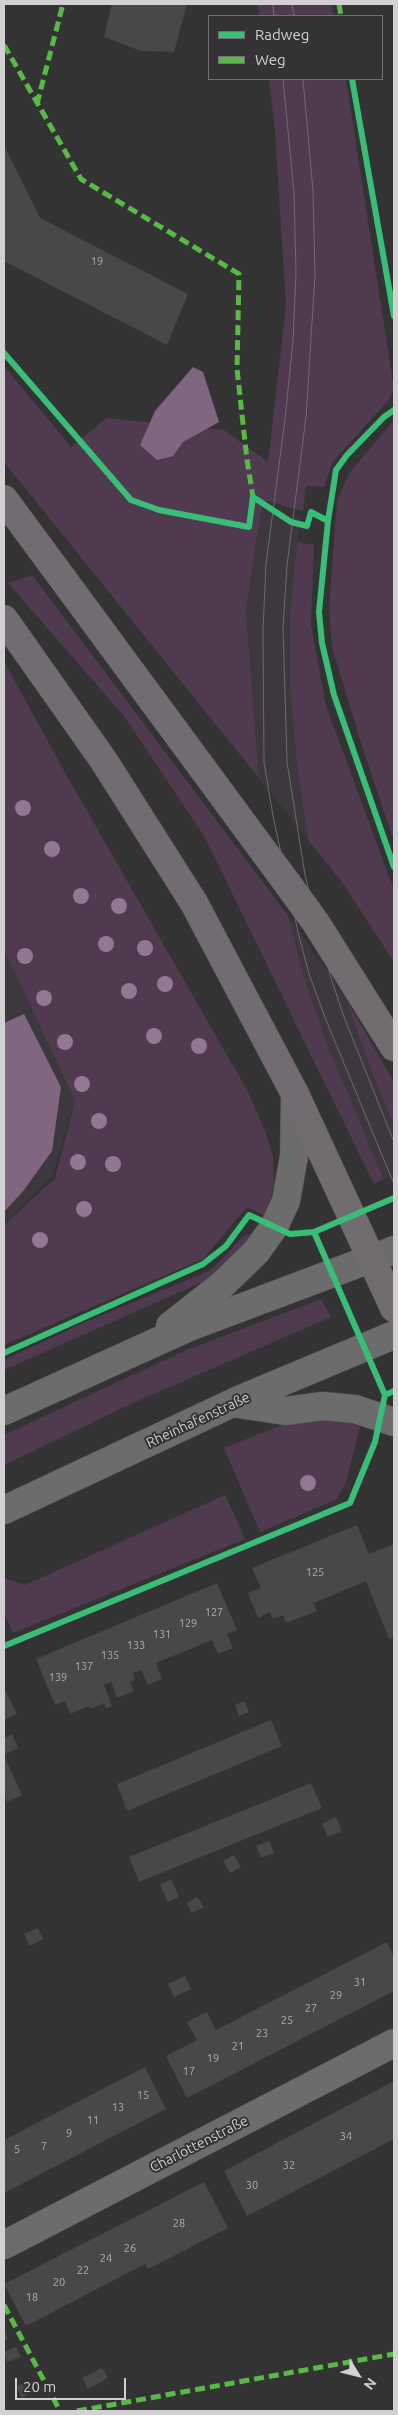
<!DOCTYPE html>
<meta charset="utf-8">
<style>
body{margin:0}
#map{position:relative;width:398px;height:2415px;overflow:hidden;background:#343334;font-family:Ubuntu,sans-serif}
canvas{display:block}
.frame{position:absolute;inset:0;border:5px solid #d2d0d2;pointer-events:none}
.legend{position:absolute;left:208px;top:15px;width:175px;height:65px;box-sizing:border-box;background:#353235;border:1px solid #747174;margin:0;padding:6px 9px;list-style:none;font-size:15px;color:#d2d0d2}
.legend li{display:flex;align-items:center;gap:10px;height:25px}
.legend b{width:25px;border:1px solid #747174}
.north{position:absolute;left:333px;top:2350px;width:50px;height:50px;-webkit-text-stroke:4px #353235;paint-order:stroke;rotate:126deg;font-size:14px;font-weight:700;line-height:20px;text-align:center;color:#d2d0d2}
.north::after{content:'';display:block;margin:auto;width:18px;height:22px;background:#d2d0d2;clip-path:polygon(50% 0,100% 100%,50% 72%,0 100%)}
.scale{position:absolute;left:15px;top:2378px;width:111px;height:22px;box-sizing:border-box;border:2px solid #d2d0d2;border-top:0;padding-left:6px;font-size:15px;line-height:18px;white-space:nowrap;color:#d2d0d2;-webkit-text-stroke:4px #353235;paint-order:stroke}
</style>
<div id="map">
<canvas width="398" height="2415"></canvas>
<div class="frame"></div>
<ul class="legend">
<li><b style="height:6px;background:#3abd76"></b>Radweg</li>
<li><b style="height:6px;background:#58b947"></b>Weg</li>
</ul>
<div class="north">N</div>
<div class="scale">20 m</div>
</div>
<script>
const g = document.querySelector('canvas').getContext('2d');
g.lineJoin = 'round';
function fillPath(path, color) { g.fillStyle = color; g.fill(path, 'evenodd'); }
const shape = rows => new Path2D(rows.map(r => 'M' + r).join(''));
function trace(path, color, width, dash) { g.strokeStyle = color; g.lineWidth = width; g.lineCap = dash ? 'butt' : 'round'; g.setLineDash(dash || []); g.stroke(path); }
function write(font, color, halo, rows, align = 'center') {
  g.font = font + ' Ubuntu,sans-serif'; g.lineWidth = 4; g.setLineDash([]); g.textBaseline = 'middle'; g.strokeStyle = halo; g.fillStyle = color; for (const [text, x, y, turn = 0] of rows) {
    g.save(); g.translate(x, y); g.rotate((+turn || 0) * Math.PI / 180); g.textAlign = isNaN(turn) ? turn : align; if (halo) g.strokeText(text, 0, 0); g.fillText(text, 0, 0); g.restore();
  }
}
const built = shape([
 [262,508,300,518,290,611,290,689,297,766,308,840,259,778,246,609],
 [289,917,345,997,375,1080,394,1126,394,1176,384,1179,330,1051,305,981],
 [4,950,75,1101,52,1177,4,1223]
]);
const green = shape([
 [257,4,331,4,334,16,259,16],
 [269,79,346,79,394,389,388,401,333,461,324,487,306,486,303,511,263,500,246,609,259,778,4,462,4,366,71,447,107,418,224,430,268,462,286,305,275,131],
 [394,420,394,842,361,743,332,647,329,609,337,500,350,472],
 [297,542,314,545,311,626,326,706,394,890,394,962,342,882,308,840,297,766,290,689,290,611],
 [32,575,289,917,305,981,330,1051,384,1179,374,1184,204,836,124,716,8,583],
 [4,661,63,769,247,1090,266,1133,273,1157,274,1184,267,1217,247,1207,203,1259,4,1345,4,1225,55,1178,75,1101,4,950],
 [345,997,394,1082,394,1126,375,1080],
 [248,1234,253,1235,242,1251,209,1279,4,1370,4,1360,83,1323,209,1271,225,1256,242,1237],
 [321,1299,331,1317,133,1403,4,1465,4,1435,184,1351],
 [334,1417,361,1423,346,1482,337,1499,260,1532,224,1448,292,1421],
 [225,1495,245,1539,13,1633,4,1614,4,1578,25,1585]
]);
const water = shape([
 [193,367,203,372,219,422,183,442,173,456,157,460,140,445,155,411],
 [24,1014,61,1087,52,1151,24,1190,4,1212,4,1023]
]);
const building = shape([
 [112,4,187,4,174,52,141,51,104,37],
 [4,145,40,218,188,294,167,345,4,261],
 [357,1525,369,1554,394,1544,394,1637,389,1639,366,1581,314,1603,317,1611,286,1623,283,1615,273,1619,270,1612,258,1618,248,1593,261,1588,252,1568],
 [217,1583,237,1630,227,1634,233,1648,218,1654,212,1640,156,1663,162,1679,148,1685,141,1670,133,1673,135,1680,130,1682,134,1691,117,1698,111,1682,104,1685,112,1706,106,1709,104,1703,90,1709,89,1706,70,1714,65,1701,55,1705,36,1659],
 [4,1688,17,1714,4,1720],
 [244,1701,249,1712,239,1716,235,1705],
 [271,1720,282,1746,127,1811,117,1784],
 [12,1734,18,1748,4,1755,4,1738],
 [4,1756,22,1795,7,1802,4,1794],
 [311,1783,322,1808,139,1882,129,1857],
 [336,1817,342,1831,328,1837,322,1824],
 [269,1841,274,1853,261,1858,256,1846],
 [234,1855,241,1867,230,1873,223,1861],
 [171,1879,179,1897,168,1902,160,1885],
 [197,1897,204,1907,192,1913,187,1903],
 [38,1928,43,1939,30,1946,24,1934],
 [387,1942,394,1957,394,1991,187,2098,166,2056,197,2040,187,2022,207,2012,216,2030],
 [185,1976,191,1989,174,1997,168,1984],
 [145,2067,166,2109,4,2193,4,2140],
 [394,2081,394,2139,247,2216,224,2171],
 [204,2182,228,2228,148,2269,145,2264,26,2326,4,2284],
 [4,2330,8,2339,4,2341],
 [16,2347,21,2357,7,2362,4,2352],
 [102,2368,108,2378,88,2389,82,2378],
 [27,2380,33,2391,22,2398,16,2387]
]);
const minor = shape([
 [4,2245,394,2043]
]);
const secondary = shape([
 [170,1326,222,1285,256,1252,274,1227,286,1201,294,1156,295,1094],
 [232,1403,285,1411,323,1406,355,1409,394,1422],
 [4,1411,187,1328,394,1250],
 [4,1510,241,1399,394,1335]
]);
const primary = shape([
 [287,883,316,923,394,1047],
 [295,1094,394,1308]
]);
const trunk = shape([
 [4,499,287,883],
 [4,619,104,761,194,903,295,1094]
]);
const tram = shape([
 [273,4,274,16],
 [292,4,294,16],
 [283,79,294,193,296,272,293,341,285,419,266,564,263,630,264,762,273,816,298,932,309,974,326,1020,394,1184],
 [303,79,313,191,315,275,306,417,287,565,283,628,287,762,305,875,330,975,344,1017,394,1142]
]);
const quiet = shape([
 [339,4,341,16],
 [4,45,81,179,239,274,237,369,247,460,253,497],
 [37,104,63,4],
 [4,2305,60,2411],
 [77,2411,394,2354]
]);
const cycleway = shape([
 [352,79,394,316],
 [4,353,131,500,159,510,249,527,253,497,291,522,307,526,311,512,328,521],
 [394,410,384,417,347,455,336,470,328,521,319,612,322,643,334,695,394,867],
 [314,1232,385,1395,394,1391],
 [4,1353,203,1264,226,1246,249,1215,290,1234,314,1232,394,1198],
 [4,1646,350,1503,375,1442,385,1395]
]);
const trees = [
 [23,808],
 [52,849],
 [81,896],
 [119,906],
 [106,944],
 [145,948],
 [25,956],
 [165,984],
 [129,991],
 [44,998],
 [154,1036],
 [65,1042],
 [199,1046],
 [82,1084],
 [99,1121],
 [78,1162],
 [113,1164],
 [84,1209],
 [40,1240],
 [308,1483]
];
const numberNames = [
 ["19",97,261],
 ["125",315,1572],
 ["127",214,1612],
 ["129",188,1623],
 ["131",162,1634],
 ["133",136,1645],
 ["135",110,1655],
 ["137",84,1666],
 ["139",58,1677],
 ["31",360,1982],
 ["29",336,1995],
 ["27",311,2008],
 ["25",287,2020],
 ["23",262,2033],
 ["21",238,2046],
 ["19",213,2058],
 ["17",189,2071],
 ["15",143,2095],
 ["13",118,2107],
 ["11",93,2120],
 ["9",69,2133],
 ["34",346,2136],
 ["7",44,2146],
 ["5",17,2149],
 ["32",289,2165],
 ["30",252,2185],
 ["28",179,2223],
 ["26",130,2248],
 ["24",106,2258],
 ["22",83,2270],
 ["20",59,2282],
 ["18",32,2297]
];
const streetNames = [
 ["Rheinhafenstraße",198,1420,-25],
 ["Charlottenstraße",199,2144,-27]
];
fillPath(built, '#3d373e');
fillPath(green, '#4f3a50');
fillPath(water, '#806681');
fillPath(building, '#484848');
trace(minor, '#4f4f4f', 29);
trace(secondary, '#4f4f4f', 29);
trace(primary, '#4f4f4f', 29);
trace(trunk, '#4f4f4f', 29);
trace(minor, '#6d6c6d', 28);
trace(secondary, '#6d6c6d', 28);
trace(primary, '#706c70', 28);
trace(trunk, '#726c72', 28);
trace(tram, '#6c6b6c', 1);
trace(quiet, '#58b947', 5, [10, 5]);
trace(cycleway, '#3abd76', 6);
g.fillStyle = '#937894';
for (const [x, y] of trees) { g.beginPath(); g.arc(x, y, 8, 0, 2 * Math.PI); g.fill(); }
write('11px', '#b0aeb0', null, numberNames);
write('14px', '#d2d0d2', '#353235', streetNames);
</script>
